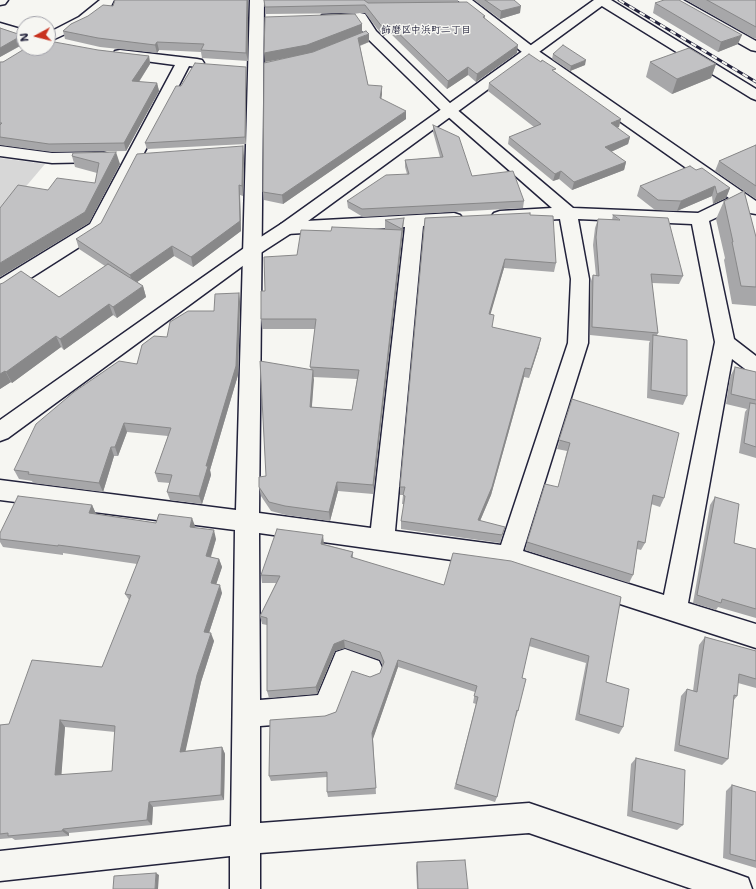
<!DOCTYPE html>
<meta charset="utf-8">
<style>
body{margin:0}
#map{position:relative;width:756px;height:889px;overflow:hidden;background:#f6f6f2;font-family:"Shantell Sans",sans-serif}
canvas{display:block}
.north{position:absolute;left:16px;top:16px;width:40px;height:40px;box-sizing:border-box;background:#f6f6f2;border:1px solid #a1a1a9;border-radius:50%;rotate:263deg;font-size:11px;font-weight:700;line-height:16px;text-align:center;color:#22223b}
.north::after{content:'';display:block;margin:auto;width:14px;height:18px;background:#c8321e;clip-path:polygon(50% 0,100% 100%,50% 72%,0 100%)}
</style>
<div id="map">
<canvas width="756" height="889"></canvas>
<div class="north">N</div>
</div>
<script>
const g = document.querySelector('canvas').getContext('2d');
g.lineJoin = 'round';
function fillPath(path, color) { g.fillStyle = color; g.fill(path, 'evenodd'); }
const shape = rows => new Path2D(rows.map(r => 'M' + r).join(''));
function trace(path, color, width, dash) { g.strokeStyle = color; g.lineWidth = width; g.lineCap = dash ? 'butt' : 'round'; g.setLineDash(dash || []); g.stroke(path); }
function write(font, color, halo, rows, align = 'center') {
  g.font = font + ' "Shantell Sans","Klee One",sans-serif'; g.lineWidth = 3; g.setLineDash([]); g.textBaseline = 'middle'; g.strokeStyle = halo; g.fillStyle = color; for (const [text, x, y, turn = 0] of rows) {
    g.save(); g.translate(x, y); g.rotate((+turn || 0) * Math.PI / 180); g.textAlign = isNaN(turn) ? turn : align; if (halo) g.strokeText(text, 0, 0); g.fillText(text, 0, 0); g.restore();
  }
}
const green = shape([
 [0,158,45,164,0,217]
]);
const minor = shape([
 [0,0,8,0,5,4,0,5,0,0],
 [100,0,114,0,111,6,89,23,48,42,48,33,79,17,100,0],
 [250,0,264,0,259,513,371,528,405,227,287,234,281,232,278,228,281,224,287,222,454,213,460,215,463,219,460,223,454,225,423,226,395,531,501,545,568,343,571,279,560,219,500,223,494,221,491,217,494,213,500,211,552,208,445,114,366,37,356,21,327,22,322,21,320,18,322,15,360,13,365,14,376,31,455,108,573,208,698,213,729,198,527,56,457,0,472,0,537,50,756,201,756,214,750,213,741,206,709,221,734,339,756,356,756,375,749,372,732,359,688,603,756,624,756,648,509,568,259,533,260,700,318,695,336,652,345,649,379,661,383,670,379,679,370,683,352,676,336,717,326,721,260,726,260,823,529,803,737,874,748,878,752,889,692,889,529,833,260,853,260,889,230,889,230,856,0,881,0,851,231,826,235,530,0,500,0,480,236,510,250,0],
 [578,219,692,224,715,342,664,595,523,551,588,343,589,279,578,219],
 [595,0,611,0,756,89,756,100,751,98,597,3,595,0],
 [666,0,683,0,756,41,756,51,751,50,668,3,666,0],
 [0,23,24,30,24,39,0,32,0,23],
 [120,50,197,59,202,60,204,63,202,66,197,67,189,66,103,232,7,293,0,295,0,279,90,224,175,65,115,57,113,54,115,51,120,50],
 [0,146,52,153,102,152,108,154,110,157,108,160,102,162,52,163,0,156,0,146]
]);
const tertiary = shape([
 [594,0,610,0,293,232,259,254,8,438,0,441,0,420,247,246,281,224,594,0]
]);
const rail = shape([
 [619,0,756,82]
]);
const wall = shape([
 [115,0,248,0,248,61,202,58,201,52,159,50,157,53,100,47,65,39,63,31,113,6],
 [264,0,458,0,458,2,485,16,485,19,517,53,476,82,468,75,447,89,390,33,383,36,365,13,266,14],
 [474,0,514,0,520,13,500,19],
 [686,0,756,0,756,38,755,39],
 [655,3,738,44,718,52,653,13],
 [362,24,362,33,308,53,369,42,360,46,368,85,382,94,381,99,406,119,283,204,264,200,263,192,303,54,265,62],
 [0,28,24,36,24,44,0,57],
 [98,50,149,56,150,64,139,82,157,83,159,91,126,151,52,152,0,145,0,62],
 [553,54,585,65,570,71,552,59],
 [650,62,716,64,711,78,672,94,646,77],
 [246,67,246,144,147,149,145,143,181,86],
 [555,72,619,127,617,128,630,137,628,144,611,152,626,162,624,170,572,190,559,179,553,181,508,144,509,137,534,127,488,91,489,83],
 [433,125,472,176,524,201,523,208,363,217,348,208,347,201,407,174,405,167,405,160,440,157,433,132],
 [756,145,756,199,744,191,756,237,756,306,732,304,724,260,725,258,716,219,724,201,744,191,715,171,719,161],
 [72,156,120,164,89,223,48,190,95,183,97,173,75,167],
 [244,156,243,196,240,195,241,231,193,267,174,256,137,282,143,286,146,297,117,318,113,315,64,350,61,347,12,383,11,382,0,389,0,284,59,297,105,266,79,249,76,239],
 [696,170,730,188,726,198,713,204,712,196,677,211,655,210,637,196,640,186],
 [530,215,556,263,554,272,504,268,490,314,492,327,539,347,529,378,524,377,491,495,480,521,505,527,500,543,401,529,401,521,404,504,402,504,403,495,400,495,400,487,425,218],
 [613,215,683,276,679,284,652,283,658,333,657,335,687,396,683,405,647,398,649,343,650,341,590,335,590,284,593,275,596,276,593,245,595,228,598,219,612,220],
 [385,220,403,229,373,494,338,491,330,521,286,515,271,511,261,496,259,487,266,476,311,370,310,367,315,329,262,329,261,319,265,291,297,255,331,231,385,229],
 [313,377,357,379,352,410,312,407],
 [239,293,240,302,238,375,210,470,211,475,202,504,170,500,167,492,170,483,158,482,155,473,168,436,127,432,118,456,114,456,103,492,33,483,32,481,19,479,14,470,167,337,214,311],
 [735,367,756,372,756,458,739,453,745,412,747,409,726,404,730,377],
 [572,399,664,498,660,507,651,504,645,543,641,550,637,549,633,575,629,583,525,550,527,542,558,487,567,451,557,449],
 [715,497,734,543,756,549,756,618,718,607,716,610,693,603,710,505],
 [92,505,96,514,156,523,195,526,195,528,216,539,211,557,219,559,222,567,216,584,222,593,209,633,214,641,201,682,185,751,222,747,225,754,224,800,153,807,152,825,69,833,69,836,15,840,12,838,0,839,0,725,9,724,102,667,129,600,125,594,137,564,63,553,63,555,3,547,0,542,0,533],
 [65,727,115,732,112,771,61,775],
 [324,544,353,552,353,558,444,585,621,597,606,682,623,727,619,734,575,720,586,663,529,646,522,678,518,711,516,717,515,717,497,797,495,802,454,789,476,704,473,703,475,692,398,667,373,738,376,794,328,797,327,792,327,777,271,781,269,776,325,716,336,712,370,677,380,673,383,666,380,660,345,648,335,651,317,694,269,698,267,691,267,625,262,624,260,616,276,583,262,583,261,575],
 [705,637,755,651,756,650,756,688,738,683,737,696,734,700,728,759,722,765,674,751,681,696,687,689,693,691,699,645],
 [636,758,683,825,677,830,627,816,631,764],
 [732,785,756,792,756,868,723,858,726,791],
 [417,862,468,889,417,889,416,866]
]);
const shadedWall = shape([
 [247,0,248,0,248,61,246,53],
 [521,6,520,13,500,19,501,11],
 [362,24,362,33,308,54,265,62,264,53],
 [390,25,390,33,383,36,383,28],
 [369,34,369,42,358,46,358,38],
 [742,35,738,44,718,52,721,42],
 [21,36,23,44,0,57,0,48],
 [157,42,159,50,157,53,155,45],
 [518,45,517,53,476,82,477,74],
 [149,56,150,64,134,89,132,81],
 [586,60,585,65,570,71,571,66],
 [716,64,711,78,672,94,677,79],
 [246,67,246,144,245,137],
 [468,67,468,75,447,89,448,81],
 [157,83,159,91,126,151,124,143],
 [382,86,382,94,380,106,380,98],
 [406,111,406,119,283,204,282,195],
 [621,119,619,127,609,131,611,123],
 [630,137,628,144,604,155,605,147],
 [243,146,244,156,243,196,242,186],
 [116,152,120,164,89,223,0,277,0,263,85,212],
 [626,162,624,170,572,190,574,182],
 [561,171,559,179,553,181,555,174],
 [239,185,240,195,241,231,193,267,191,257],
 [715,186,712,196,677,211,681,201],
 [730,188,726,198,713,204,717,194],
 [404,218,403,229,402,239,402,229],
 [402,230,402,240,373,494,373,485],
 [172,246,174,256,133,285,130,275],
 [505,259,504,268,488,323,489,314],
 [143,286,146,297,117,318,113,307],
 [239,293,240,302,238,375,210,470,211,475,202,504,199,496,206,466],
 [109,304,113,315,64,350,60,339],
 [56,336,61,347,12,383,6,372],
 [541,338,539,347,529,378,531,369],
 [525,368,524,377,491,495,477,528,478,520],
 [313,370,314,380,311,416,310,407],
 [5,371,11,382,0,389,0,374],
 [124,423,127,432,118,456,115,447],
 [111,447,114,456,103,492,99,483],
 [337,482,338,491,330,521,329,512],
 [92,505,96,514,94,522,89,513],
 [192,518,195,526,192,536,190,527],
 [214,530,216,539,208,565,206,556],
 [323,535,324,544,322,552,321,544],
 [219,559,222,567,214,591,211,583],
 [220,585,222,593,207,639,204,632],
 [211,633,214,641,201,682,184,758,180,752,197,675],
 [344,640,345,648,335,651,317,694,316,687,334,644],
 [398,660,398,667,373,739,372,733],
 [60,720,65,727,61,781,55,775],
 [222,747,225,754,224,800,221,795],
 [149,802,153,807,152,825,147,820],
 [63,829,69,833,69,836,62,831],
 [156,873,159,875,158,889,155,889]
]);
const building = shape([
 [115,0,247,0,246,53,201,50,204,44,157,42,155,45,98,38,63,31,71,24,88,16,103,5,113,6,115,0],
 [264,0,364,0,368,3,467,2,485,16,483,17,518,45,477,74,468,67,448,81,390,25,383,28,365,5,265,7,264,0],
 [485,0,514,0,521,6,501,11,485,0],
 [664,0,679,0,742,35,721,42,655,3,664,0],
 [707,0,756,0,756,27,707,0],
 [355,14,362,24,307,45,264,53,265,17,355,14],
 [0,28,24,36,24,39,23,39,23,36,21,36,0,48,0,28],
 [366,31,369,34,358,38,368,85,382,86,380,98,406,111,282,195,263,192,264,63,313,52,366,31],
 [49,41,98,50,149,56,132,81,157,83,124,143,49,144,0,137,0,125,2,123,0,123,0,62,3,62,26,48,48,48,48,42,49,41],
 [563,45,586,60,571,66,553,54,563,45],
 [689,48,716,64,677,79,650,62,689,48],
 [529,54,541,62,542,60,556,69,552,70,621,119,611,123,630,137,605,147,626,162,574,182,561,171,555,174,509,137,541,124,489,83,529,54],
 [195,63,246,67,245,137,145,143,176,86,181,86,195,63],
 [433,125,459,137,472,176,513,171,524,201,362,209,347,201,386,175,409,174,405,160,443,157,433,125],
 [756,145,756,186,719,161,756,145],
 [243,146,242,186,239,185,240,221,191,257,172,246,130,275,76,239,101,223,137,154,243,146],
 [116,152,85,212,0,263,0,208,18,185,48,190,57,178,95,183,99,163,72,156,73,153,116,152],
 [690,166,696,170,702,168,730,188,717,194,715,186,681,201,658,200,640,186,690,166],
 [744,191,756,237,756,287,741,286,732,242,733,242,724,201,744,191],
 [530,213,530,215,553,216,556,263,505,259,489,314,494,315,492,327,541,338,531,369,525,368,492,487,478,520,505,527,502,535,401,521,405,496,403,495,405,487,400,487,425,218,530,213],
 [613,215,668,218,683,276,651,274,658,333,592,327,593,275,599,276,596,237,598,219,620,220,613,215],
 [404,218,402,229,385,220,404,218],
 [332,227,402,230,373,485,337,482,329,512,285,506,269,502,259,487,259,477,266,476,260,361,313,370,310,407,352,410,359,370,310,367,316,319,261,319,261,291,265,291,264,257,297,255,301,230,331,231,332,227],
 [108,264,143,286,113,307,109,304,60,339,56,336,6,372,5,371,0,374,0,284,3,283,21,271,59,297,108,264],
 [239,293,236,366,206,466,208,466,199,496,167,492,172,475,155,473,171,428,124,423,115,447,111,447,99,483,28,474,29,472,14,470,36,424,74,392,119,361,137,364,142,345,154,336,167,337,170,322,188,311,214,311,215,294,239,293],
 [653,335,687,340,687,396,651,390,653,335],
 [735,367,756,372,756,400,731,394,735,367],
 [572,399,679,433,664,498,653,495,645,543,638,541,633,575,527,542,545,484,558,487,570,443,559,440,572,399],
 [750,403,756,404,756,447,744,443,750,403],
 [18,496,92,505,89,513,156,523,159,514,192,518,190,527,214,530,206,556,219,559,211,583,220,585,204,632,211,633,197,675,180,752,222,747,221,795,149,802,147,820,63,829,62,831,8,836,8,833,0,834,0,725,9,724,32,660,102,667,131,595,125,594,140,556,58,545,58,546,0,539,0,533,18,496],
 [60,720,115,726,112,771,55,775,60,720],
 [715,497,739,504,734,543,756,549,756,609,722,599,721,603,697,595,715,497],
 [277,529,323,535,321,544,353,552,351,557,444,585,453,553,511,561,621,597,606,682,629,689,623,727,579,714,589,656,531,638,522,678,526,679,518,711,517,710,497,797,456,784,478,697,474,696,477,686,398,660,372,733,376,788,327,792,327,772,269,776,270,720,325,716,336,712,352,671,370,677,380,673,384,662,380,652,344,640,334,644,316,687,267,691,267,618,260,616,280,576,261,575,277,529],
 [705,637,756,651,756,679,739,674,737,696,734,695,728,759,679,745,687,689,697,692,705,637],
 [636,758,685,770,683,825,632,811,636,758],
 [732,785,756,792,756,861,730,854,732,785],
 [465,860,468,889,418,889,417,862,465,860],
 [156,873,155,889,113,889,114,876,156,873]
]);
const farNeighbourhoodnames = [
 ["飾磨区中浜町二丁目",426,30]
];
fillPath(green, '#d7d7d7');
trace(minor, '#22223b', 3);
trace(tertiary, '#22223b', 3);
fillPath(minor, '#f6f6f2');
fillPath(tertiary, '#f6f6f2');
trace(rail, '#22223b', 3);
trace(rail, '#f6f6f2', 2, [6]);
fillPath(wall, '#a7a7a9');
fillPath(shadedWall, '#888889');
fillPath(building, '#c2c2c4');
trace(building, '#888889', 1);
write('bold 10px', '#22223b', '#f6f6f2', farNeighbourhoodnames);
</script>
